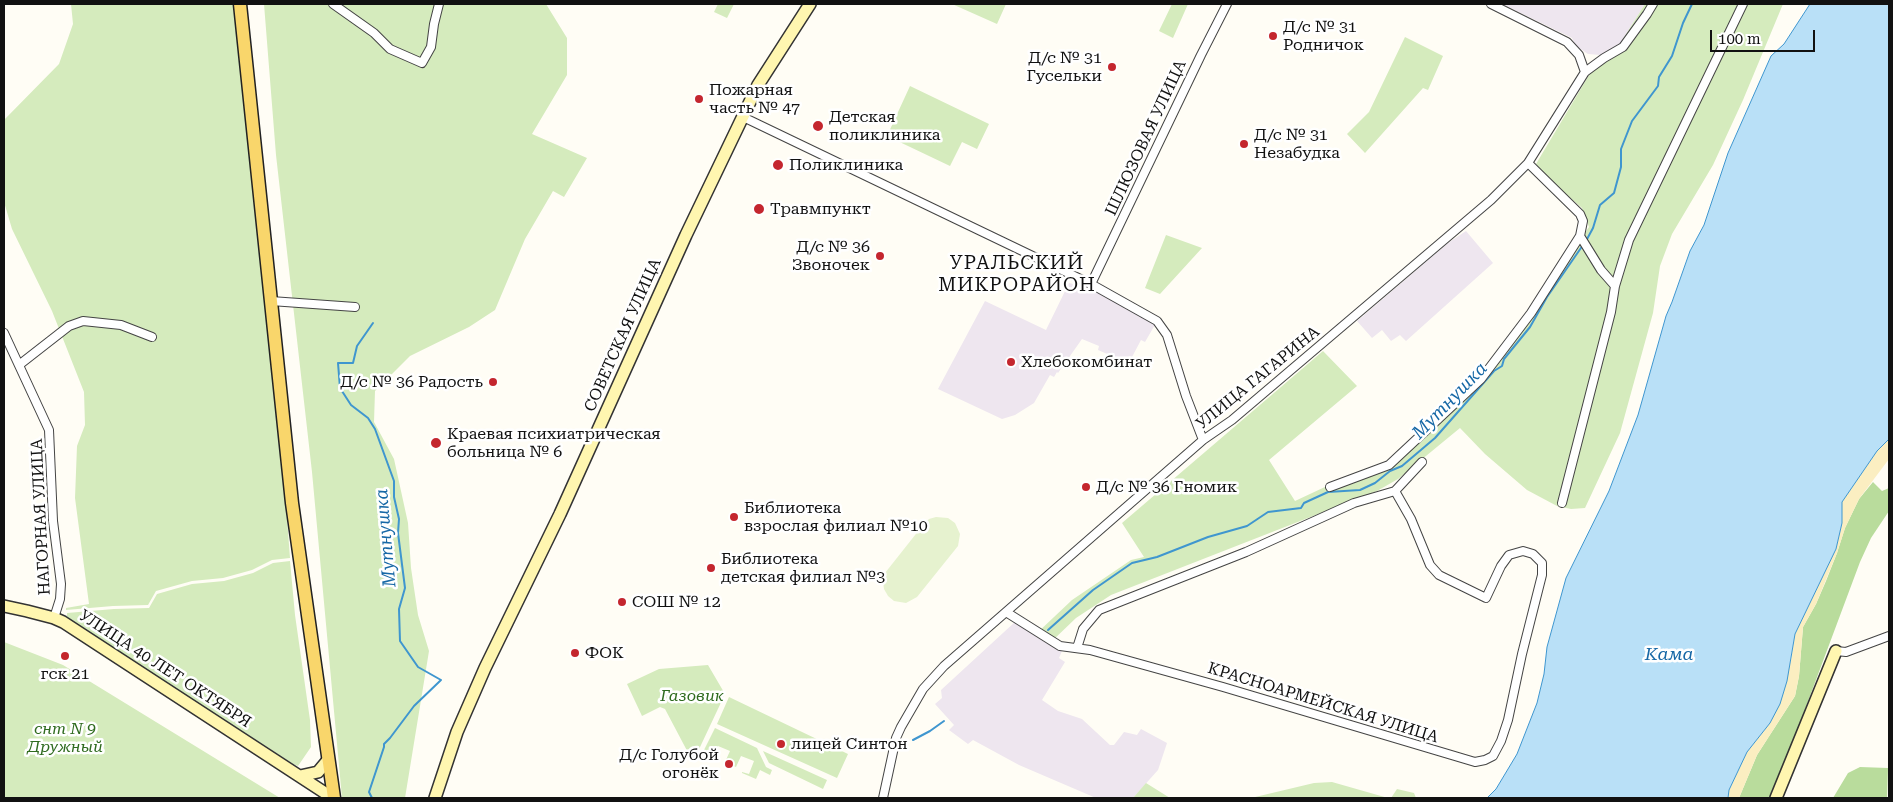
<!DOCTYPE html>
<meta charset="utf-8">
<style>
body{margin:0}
#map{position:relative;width:1893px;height:802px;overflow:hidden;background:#fffdf5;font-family:"Roboto Serif",serif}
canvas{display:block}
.frame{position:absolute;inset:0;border:5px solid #111;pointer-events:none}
.scale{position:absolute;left:1710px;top:30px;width:105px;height:22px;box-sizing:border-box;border:2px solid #111;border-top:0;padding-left:6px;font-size:15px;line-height:18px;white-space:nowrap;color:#111;-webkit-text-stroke:4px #fff;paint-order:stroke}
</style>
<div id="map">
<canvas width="1893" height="802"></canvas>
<div class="frame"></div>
<div class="scale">100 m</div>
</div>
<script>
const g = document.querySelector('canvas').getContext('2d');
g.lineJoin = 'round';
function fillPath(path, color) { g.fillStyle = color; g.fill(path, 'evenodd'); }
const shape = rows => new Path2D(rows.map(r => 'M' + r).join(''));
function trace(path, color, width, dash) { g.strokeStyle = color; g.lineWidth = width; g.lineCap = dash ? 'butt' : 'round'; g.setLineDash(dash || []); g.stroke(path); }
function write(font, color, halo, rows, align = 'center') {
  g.font = font + ' "Roboto Serif",serif'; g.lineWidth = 5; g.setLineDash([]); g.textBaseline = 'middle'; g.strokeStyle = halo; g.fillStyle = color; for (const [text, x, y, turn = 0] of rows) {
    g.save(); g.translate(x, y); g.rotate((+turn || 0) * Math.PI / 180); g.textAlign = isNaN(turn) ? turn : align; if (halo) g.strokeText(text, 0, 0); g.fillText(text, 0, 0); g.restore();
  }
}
const industrial = shape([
 [1502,4,1645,4,1616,50,1601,55,1588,54,1573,44,1574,43,1572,38],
 [1466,231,1493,263,1406,341,1400,335,1391,341,1382,330,1372,338,1357,321,1448,243],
 [1069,283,1091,288,1156,323,1145,342,1141,340,1132,357,1129,356,1126,362,1098,350,1099,346,1082,339,1058,373,1057,372,1054,377,1050,375,1034,403,1015,415,1002,419,938,389,985,301,1046,330],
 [1016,621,1062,651,1059,658,1065,662,1042,700,1058,711,1082,719,1110,745,1114,745,1124,732,1137,735,1141,729,1167,743,1158,770,1133,798,1096,798,1019,765,973,740,968,744,949,730,954,725,935,704,942,698,941,690]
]);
const green = shape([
 [71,4,233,4,285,492,290,558,272,560,252,570,223,578,192,581,156,591,148,605,113,606,66,610,66,608,89,604,75,498,77,446,85,425,84,392,52,311,12,229,4,202,4,120,59,64,73,24],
 [264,4,546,4,567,38,567,75,532,134,587,158,564,197,553,191,525,239,495,310,469,327,410,356,375,391,374,422,394,459,408,523,411,568,418,615,429,651,405,798,342,798,312,472,276,155],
 [718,4,734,4,727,18,714,12],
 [952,4,1006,4,997,24],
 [1172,4,1188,4,1173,38,1159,31],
 [1645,4,1783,4,1743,100,1713,165,1672,234,1660,266,1653,313,1620,433,1585,508,1571,509,1557,506,1527,490,1485,454,1460,428,1398,479,1377,491,1111,595,1076,618,1050,643,1036,634,1072,600,1131,560,1144,557,1122,523,1323,351,1357,386,1269,460,1295,501,1327,486,1390,467,1484,379,1555,274,1589,227,1582,208,1545,176,1536,164,1601,55,1616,50],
 [1405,37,1443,56,1428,90,1423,88,1365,153,1347,134,1369,112],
 [910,86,989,124,977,149,962,142,950,166,887,136],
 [1166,235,1202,248,1160,294,1145,288],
 [290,561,295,615,310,720,311,747,298,766,293,764,67,618,67,613,114,609,149,608,157,594,192,584,224,581,253,573,273,563],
 [4,642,63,665,280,798,4,798],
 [708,665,725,694,693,762,665,709,660,707,642,716,627,684,659,669],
 [729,697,848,754,837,778,717,724],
 [715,728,757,748,766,767,772,770,770,775,760,770,756,779,742,773,742,772,749,774,754,761,741,756,736,767,725,762,730,751,718,746,713,757,703,752],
 [763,751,827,780,823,789,769,763],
 [1332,782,1388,798,1251,798,1314,783],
 [1146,783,1170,798,1133,798],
 [1397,789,1414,793,1416,798,1391,798]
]);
const forest = shape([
 [1873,482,1882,491,1889,488,1889,511,1871,538,1860,562,1798,728,1769,798,1739,798,1757,755,1795,696,1799,676,1803,627,1816,604,1826,581,1837,553,1845,528,1859,499],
 [1860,767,1888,768,1887,798,1833,798,1848,773]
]);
const sand = shape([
 [1889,439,1889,459,1859,499,1845,528,1837,553,1816,604,1803,627,1799,676,1795,696,1757,755,1739,798,1728,798,1729,790,1747,752,1770,723,1791,660,1795,634,1836,549,1842,523,1842,502,1877,451]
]);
const pitch = shape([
 [936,517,948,518,955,523,960,534,958,546,917,597,906,603,894,601,888,596,884,589,883,581,885,573,923,525,929,519]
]);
const water = shape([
 [1810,4,1889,4,1889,439,1877,451,1842,502,1842,523,1836,549,1795,634,1787,681,1780,704,1770,723,1747,752,1729,790,1728,798,1487,798,1496,789,1517,754,1537,703,1544,674,1547,647,1566,578,1609,491,1638,415,1666,316,1672,302,1690,251,1704,225,1728,153,1771,56,1784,44,1810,4]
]);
const stream = shape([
 [1586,241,1593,228,1600,205,1614,193,1621,167,1621,149,1632,121,1658,86,1659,77,1672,56,1683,23,1692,4],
 [1048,630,1093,590,1132,563,1157,557,1208,537,1247,526,1268,512,1301,508,1304,503,1328,492,1360,490,1375,483,1390,471,1402,466,1435,438,1494,371,1502,366,1504,359,1530,327,1547,297,1583,245],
 [913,740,930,731,944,721],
 [372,798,369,792,384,747,384,744,390,738,414,706,441,680,418,667,400,641,399,609,405,588,398,533,399,519,394,497,394,481,375,429,368,418,351,405,340,388,338,363,353,363,357,346,373,323]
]);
const street = shape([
 [333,4,374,33,390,49,422,63,431,47,434,24,439,4],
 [1585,72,1604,58,1623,47,1647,14,1653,4],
 [743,117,1091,284,1157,321,1167,335,1186,396,1203,440],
 [1580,236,1601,270,1615,286],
 [1091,284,1201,55,1227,4],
 [271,301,355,307],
 [4,333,49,430,53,521,61,584,60,599,54,618],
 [19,365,69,326,83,321,121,325,152,337],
 [1330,487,1389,465,1481,379,1531,313,1580,236,1583,221,1580,214,1528,163],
 [1562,503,1611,312,1615,286,1629,240,1743,4],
 [1006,612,1060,646,1090,650,1223,687,1475,762,1485,760,1493,756,1501,741,1508,720,1522,654,1542,575,1542,563,1533,554,1523,551,1509,555,1501,566,1486,598,1439,575,1430,565,1411,519,1395,491],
 [1077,648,1083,629,1099,610,1246,552,1354,503,1395,491,1422,462],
 [1836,651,1846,652,1889,636],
 [883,798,896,738,901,727,923,689,944,666,1203,440,1232,420,1491,200,1528,163,1585,72,1579,55,1567,42,1491,4]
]);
const secondary = shape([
 [4,606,27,611,54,618,63,622,333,798],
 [300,776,318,772,328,760],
 [435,798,457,732,485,668,560,514,686,235,758,85,810,4],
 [1776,798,1836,651]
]);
const primary = shape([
 [240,4,292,503,334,798]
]);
const markers = [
 [1273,36,5,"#c4262e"],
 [1112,67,5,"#c4262e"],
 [699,99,5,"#c4262e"],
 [818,126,6,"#c4262e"],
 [1244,144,5,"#c4262e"],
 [778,165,6,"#c4262e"],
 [759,209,6,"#c4262e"],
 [880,256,5,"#c4262e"],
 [1011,362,5,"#c4262e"],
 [493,382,5,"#c4262e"],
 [436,443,6,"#c4262e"],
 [1086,487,5,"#c4262e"],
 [734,517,5,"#c4262e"],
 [711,568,5,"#c4262e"],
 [622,602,5,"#c4262e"],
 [575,653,5,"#c4262e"],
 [65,656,5,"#c4262e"],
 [781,744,5,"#c4262e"],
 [729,764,5,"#c4262e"]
];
const poiNames = [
 ["Д/с № 31",1283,27],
 ["Родничок",1283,45],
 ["Д/с № 31",1102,58,"right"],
 ["Гусельки",1102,76,"right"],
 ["Пожарная",709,90],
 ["часть № 47",709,108],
 ["Детская",829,117],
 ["поликлиника",829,135],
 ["Д/с № 31",1254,135],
 ["Незабудка",1254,153],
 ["Поликлиника",789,165],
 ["Травмпункт",770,209],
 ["Д/с № 36",870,247,"right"],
 ["Звоночек",870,265,"right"],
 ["Хлебокомбинат",1021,362],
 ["Д/с № 36 Радость",483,382,"right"],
 ["Краевая психиатрическая",447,434],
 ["больница № 6",447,452],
 ["Д/с № 36 Гномик",1096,487],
 ["Библиотека",744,508],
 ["взрослая филиал №10",744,526],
 ["Библиотека",721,559],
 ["детская филиал №3",721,577],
 ["СОШ № 12",632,602],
 ["ФОК",585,653],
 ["гск 21",65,674,"center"],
 ["лицей Синтон",791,744],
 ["Д/с Голубой",719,755,"right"],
 ["огонёк",719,773,"right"]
];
const streetNames = [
 ["ШЛЮЗОВАЯ УЛИЦА",1146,138,-65],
 ["СОВЕТСКАЯ УЛИЦА",623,335,-66],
 ["УЛИЦА ГАГАРИНА",1258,378,-39],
 ["НАГОРНАЯ УЛИЦА",41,517,-93],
 ["УЛИЦА 40 ЛЕТ ОКТЯБРЯ",165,669,33],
 ["КРАСНОАРМЕЙСКАЯ УЛИЦА",1323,703,17]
];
const parkNames = [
 ["Газовик",692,696],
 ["снт N 9",65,729],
 ["Дружный",65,747]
];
const waterNames = [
 ["Мутнушка",1450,401,-46],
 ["Мутнушка",386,538,-95],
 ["Кама",1669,655]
];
const quarterNames = [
 ["УРАЛЬСКИЙ",1017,263],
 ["МИКРОРАЙОН",1017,285]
];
fillPath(industrial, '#eee6ef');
fillPath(green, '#d5ebbd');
fillPath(forest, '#b9dc9c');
fillPath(sand, '#fbeec1');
fillPath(pitch, '#e6f2cf');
fillPath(water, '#b9e0f7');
trace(water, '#3f96cf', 1);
trace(stream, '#3f96cf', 2);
trace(street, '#444', 10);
trace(secondary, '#333', 14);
trace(primary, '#222', 15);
trace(street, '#fff', 8);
trace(secondary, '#fff6b0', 11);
trace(primary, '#f9d66b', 12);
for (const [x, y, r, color] of markers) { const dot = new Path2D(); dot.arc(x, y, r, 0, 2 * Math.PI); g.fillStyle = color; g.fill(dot); trace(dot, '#fff', 2); }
write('16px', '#111', '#fff', poiNames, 'left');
write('16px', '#111', '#fff', streetNames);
write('italic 16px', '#2f6b1f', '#fff', parkNames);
write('italic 18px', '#1768a6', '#fff', waterNames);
g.letterSpacing = '1px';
write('19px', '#111', '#fff', quarterNames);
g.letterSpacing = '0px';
</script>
